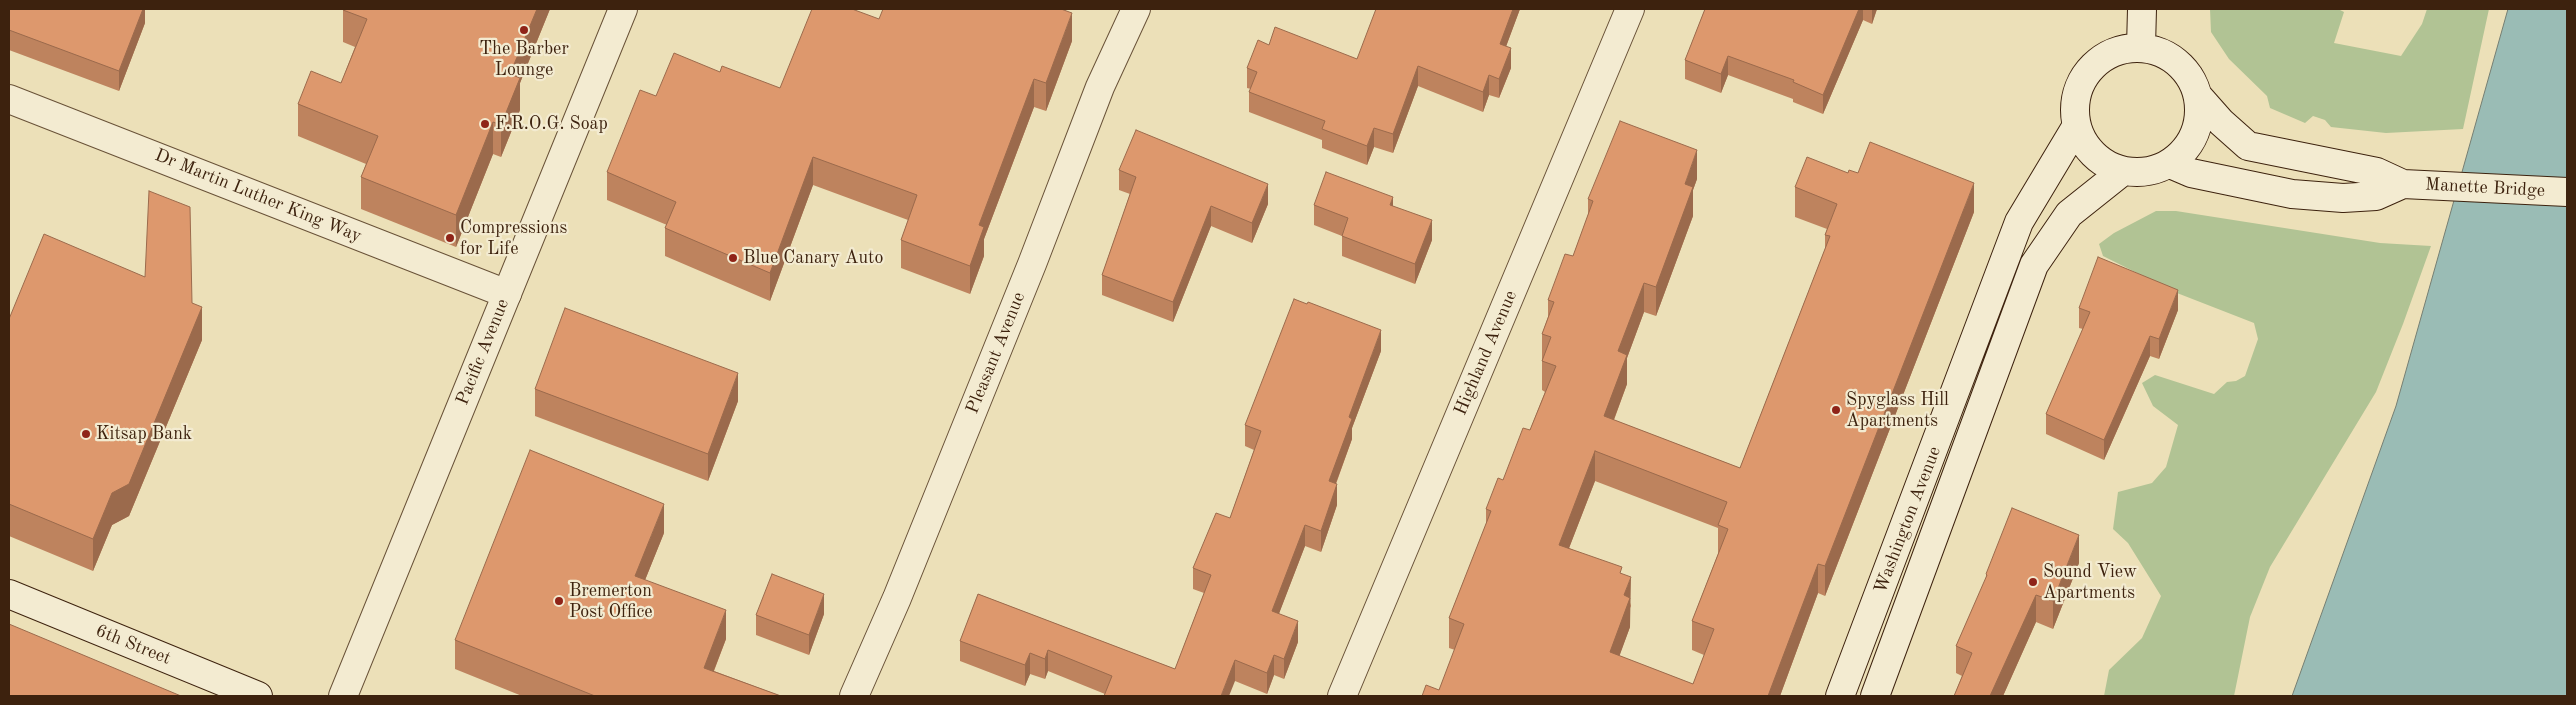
<!DOCTYPE html>
<style>
body{margin:0}
#map{position:relative;width:2576px;height:705px;overflow:hidden;background:#ece0b8;font-family:"Old Standard TT",serif}
canvas{display:block}
.frame{position:absolute;inset:0;border:10px solid #3d220e;pointer-events:none}
</style>
<div id="map">
<canvas width="2576" height="705"></canvas>
<div class="frame"></div>
</div>
<script>
const g = document.querySelector('canvas').getContext('2d');
g.lineJoin = 'round';
function fillPath(path, color) { g.fillStyle = color; g.fill(path, 'evenodd'); }
const shape = rows => new Path2D(rows.map(r => 'M' + r).join(''));
function trace(path, color, width, dash) { g.strokeStyle = color; g.lineWidth = width; g.lineCap = dash ? 'butt' : 'round'; g.setLineDash(dash || []); g.stroke(path); }
function write(font, color, halo, rows, align = 'center') {
  g.font = font + ' "Old Standard TT",serif'; g.lineWidth = 4.5; g.setLineDash([]); g.textBaseline = 'middle'; g.strokeStyle = halo; g.fillStyle = color; for (const [text, x, y, turn = 0] of rows) {
    g.save(); g.translate(x, y); g.rotate((+turn || 0) * Math.PI / 180); g.textAlign = isNaN(turn) ? turn : align; if (halo) g.strokeText(text, 0, 0); g.fillText(text, 0, 0); g.restore();
  }
}
const green = shape([
 [2210,9,2338,9,2344,12,2334,43,2401,56,2422,24,2427,9,2489,9,2463,129,2386,133,2331,127,2325,120,2313,116,2305,123,2270,108,2267,96,2229,59,2211,32],
 [2156,211,2176,211,2380,243,2431,246,2403,324,2376,392,2270,567,2250,617,2234,696,2104,696,2109,670,2142,638,2161,596,2128,543,2113,529,2118,492,2152,483,2166,467,2178,425,2153,406,2142,383,2155,375,2214,394,2227,382,2236,381,2245,376,2258,339,2254,323,2177,293,2103,256,2099,244,2114,233]
]);
const water = shape([
 [2508,9,2567,9,2567,696,2292,696,2396,406,2508,9]
]);
const minor = shape([
 [9,99,507,294],
 [854,696,897,598,1032,264,1100,87,1136,9],
 [1342,696,1630,9]
]);
const tertiary = shape([
 [343,696,623,9]
]);
const secondary = shape([
 [2141,47,2142,9],
 '2075 110a62 62 0 1 1 124 0a62 62 0 1 1-124 0Z',
 [2198,96,2221,122,2248,146,2377,172,2403,184,2567,192],
 [2170,164,2191,173,2292,194,2343,198,2376,196,2403,184],
 [9,594,258,696],
 [1840,696,2019,222,2076,127],
 [1875,696,2034,265,2069,214,2123,171]
]);
const wall = shape([
 [9,9,145,9,145,23,119,91,9,50],
 [343,9,550,9,520,83,520,110,501,157,493,154,456,247,361,209,361,177,366,164,298,136,298,104,341,83,355,47,343,42],
 [1520,9,1506,46,1511,68,1499,98,1489,95,1483,112,1418,86,1393,153,1374,147,1367,165,1322,148,1322,140,1249,112,1249,92,1251,89,1247,88,1247,68,1269,45,1357,59],
 [1705,9,1877,9,1872,24,1863,20,1823,114,1793,102,1793,99,1728,75,1721,93,1685,79,1685,60],
 [1072,41,1046,111,1034,107,984,239,984,256,970,294,901,268,901,240,908,220,813,185,770,301,665,256,665,228,667,225,607,200,607,172,656,96,720,72,780,88],
 [1119,170,1268,204,1252,243,1211,226,1173,322,1102,295,1102,275,1130,194,1119,190],
 [1848,173,1974,212,1825,596,1818,593,1780,696,1439,690,1455,650,1449,648,1449,618,1486,524,1486,509,1503,480,1530,430,1545,392,1542,390,1542,334,1548,317,1548,300,1573,256,1588,215,1588,199,1697,179,1693,190,1693,216,1656,316,1644,312,1627,358,1627,384,1614,420,1740,468,1825,249,1825,235,1827,229,1795,217,1795,187],
 [1595,481,1718,528,1718,554,1692,621,1692,650,1704,655,1693,684,1619,656,1630,627,1630,608,1631,606,1622,574,1569,548],
 [1314,205,1393,206,1432,240,1415,284,1342,256,1342,236,1314,225],
 [192,303,202,340,129,516,112,525,93,571,9,536,9,319],
 [2079,308,2178,310,2159,359,2150,356,2104,460,2046,434,2046,414,2083,329,2079,328],
 [1381,351,1352,428,1352,439,1336,484,1337,505,1321,552,1305,546,1279,613,1298,642,1284,679,1274,675,1267,694,1235,681,1105,694,1048,671,1045,679,1030,674,1025,686,960,661,960,641,978,594,1175,669,1204,593,1193,589,1193,568,1230,518,1254,450,1245,446,1245,425],
 [535,389,738,401,708,481,535,416],
 [664,533,645,580,726,639,714,671,781,696,522,696,455,669,455,640],
 [2079,563,2053,629,2036,622,2003,696,1954,696,1962,676,1956,673,1956,646,1986,579,1986,574],
 [824,614,809,655,756,635,756,615]
]);
const shadedWall = shape([
 [143,9,145,9,145,23,119,91,119,71],
 [537,9,550,9,520,83,520,110,501,157,501,125,510,74],
 [1513,9,1520,9,1500,63,1500,44],
 [1859,9,1863,9,1863,20,1823,114,1823,95],
 [1872,9,1877,9,1872,24],
 [1072,13,1072,41,1046,111,1046,83],
 [1511,48,1511,68,1499,98,1499,79],
 [1728,56,1728,75,1721,93,1721,74],
 [1418,66,1418,86,1393,153,1393,134],
 [1489,75,1489,95,1483,112,1483,92],
 [1034,79,1034,107,984,239,984,256,970,294,970,266,979,225],
 [493,122,493,154,456,247,456,215],
 [1374,128,1374,147,1367,165,1367,146],
 [1697,150,1697,179,1693,190,1693,216,1656,316,1656,287,1685,184],
 [813,157,813,185,770,301,770,273],
 [1974,183,1974,212,1825,596,1825,566],
 [1268,184,1268,204,1252,243,1252,223],
 [1393,197,1393,217,1390,205],
 [1211,206,1211,226,1173,322,1173,302],
 [1432,220,1432,240,1415,284,1415,264],
 [1644,283,1644,312,1627,358,1627,384,1604,446,1604,416,1618,351],
 [2178,290,2178,310,2159,359,2159,339],
 [202,307,202,340,129,516,112,525,93,571,93,539,112,493],
 [1381,330,1381,351,1352,428,1352,439,1329,502,1329,481,1349,417],
 [2150,336,2150,356,2104,460,2104,440],
 [738,373,738,401,708,481,708,454],
 [1595,451,1595,481,1559,574,1559,545],
 [1337,484,1337,505,1321,552,1321,531],
 [664,504,664,533,635,605,635,576],
 [1305,525,1305,546,1272,632,1272,611],
 [2079,535,2079,563,2053,629,2053,601],
 [1818,564,1818,593,1780,696,1768,696],
 [1631,577,1630,627,1610,682,1610,652,1624,595],
 [824,594,824,614,809,655,809,635],
 [2036,595,2036,622,2003,696,1990,696],
 [726,610,726,639,704,696,704,668],
 [1298,621,1298,642,1284,679,1284,659],
 [1048,650,1048,671,1045,679,1045,659],
 [1030,653,1030,674,1025,686,1025,665],
 [1274,655,1274,675,1267,694,1267,673],
 [1235,660,1235,681,1229,696,1221,696]
]);
const building = shape([
 [9,9,143,9,119,71,9,30,9,9],
 [343,9,537,9,510,74,520,78,501,125,493,122,456,215,361,177,378,136,298,104,311,71,341,83,367,19,343,10,343,9],
 [812,9,852,9,879,19,883,9,1061,9,1072,13,1046,83,1034,79,979,225,984,227,970,266,901,240,917,195,813,157,770,273,665,228,676,202,607,172,640,90,656,96,674,53,720,72,722,66,780,88,812,9],
 [1376,9,1513,9,1500,44,1511,48,1499,79,1489,75,1483,92,1418,66,1393,134,1374,128,1367,146,1322,129,1325,121,1249,92,1257,72,1247,68,1258,40,1269,45,1275,27,1357,59,1376,9],
 [1705,9,1859,9,1823,95,1793,82,1794,80,1728,56,1721,74,1685,60,1705,9],
 [1620,121,1697,150,1685,184,1693,187,1656,287,1644,283,1618,351,1627,355,1604,416,1740,468,1830,236,1825,235,1837,204,1795,187,1807,157,1848,173,1849,170,1858,173,1870,142,1974,183,1825,566,1818,564,1768,696,1422,696,1426,685,1439,690,1464,624,1449,618,1491,511,1486,509,1498,478,1503,480,1523,428,1530,430,1556,366,1542,361,1551,337,1542,334,1554,302,1548,300,1565,254,1573,256,1593,201,1588,199,1620,121],
 [1595,451,1727,502,1718,525,1728,529,1692,621,1714,629,1693,684,1610,652,1630,598,1624,595,1631,577,1620,573,1622,567,1559,545,1595,451],
 [1136,130,1268,184,1252,223,1211,206,1173,302,1102,275,1136,177,1119,170,1136,130],
 [1326,172,1393,197,1390,205,1432,220,1415,264,1342,236,1348,218,1314,205,1326,172],
 [149,191,190,207,192,303,202,307,129,484,112,493,93,539,9,504,9,319,44,234,145,277,149,191],
 [2098,257,2178,290,2159,339,2150,336,2104,440,2046,414,2090,312,2079,308,2098,257],
 [1294,299,1307,304,1308,302,1381,330,1349,417,1352,419,1329,481,1337,484,1321,531,1305,525,1272,611,1298,621,1284,659,1274,655,1267,673,1235,660,1221,696,1104,696,1112,676,1048,650,1045,659,1030,653,1025,665,960,641,978,594,1175,669,1211,575,1193,568,1216,513,1230,518,1261,431,1245,425,1294,299],
 [565,308,738,373,708,454,535,389,565,308],
 [530,450,664,504,635,576,726,610,704,668,781,696,595,696,455,640,530,450],
 [2012,508,2079,535,2053,601,2036,595,1990,696,1991,696,1954,696,1972,653,1956,646,1987,575,1986,574,2012,508],
 [772,574,824,594,809,635,756,615,772,574],
 [9,624,181,696,9,696,9,624]
]);
const markers = [
 [524,30,5,"#8f2418"],
 [485,124,5,"#8f2418"],
 [450,238,5,"#8f2418"],
 [733,258,5,"#8f2418"],
 [1836,410,5,"#8f2418"],
 [86,434,5,"#8f2418"],
 [2033,582,5,"#8f2418"],
 [559,601,5,"#8f2418"]
];
const poiNames = [
 ["The Barber",524,49,"center"],
 ["Lounge",524,70,"center"],
 ["F.R.O.G. Soap",495,124],
 ["Compressions",460,228],
 ["for Life",460,249],
 ["Blue Canary Auto",743,258],
 ["Spyglass Hill",1846,400],
 ["Apartments",1846,421],
 ["Kitsap Bank",96,434],
 ["Sound View",2043,572],
 ["Apartments",2043,593],
 ["Bremerton",569,591],
 ["Post Office",569,612]
];
const streetNames = [
 ["Manette Bridge",2485,188,3],
 ["Dr Martin Luther King Way",258,196,22],
 ["Pacific Avenue",483,352,-68],
 ["Pleasant Avenue",996,353,-68],
 ["Highland Avenue",1486,353,-67],
 ["Washington Avenue",1908,520,-69],
 ["6th Street",133,645,22]
];
fillPath(green, '#b1c394');
fillPath(water, '#9abcb5');
trace(water, '#757e72', 1);
trace(minor, '#695238', 30);
trace(tertiary, '#695238', 30);
trace(secondary, '#3d220e', 30);
trace(minor, '#f3ebd1', 28);
trace(tertiary, '#f3ebd1', 28);
trace(secondary, '#f3ebd1', 28);
fillPath(wall, '#be835e');
fillPath(shadedWall, '#9b6a4c');
fillPath(building, '#dd986d');
trace(building, '#9b6a4c', 1);
for (const [x, y, r, color] of markers) { const dot = new Path2D(); dot.arc(x, y, r, 0, 2 * Math.PI); g.fillStyle = color; g.fill(dot); trace(dot, '#f3ebd1', 2); }
write('18px', '#3d220e', '#f3ebd1', poiNames, 'left');
write('18px', '#3d220e', '#f3ebd1', streetNames);
</script>
